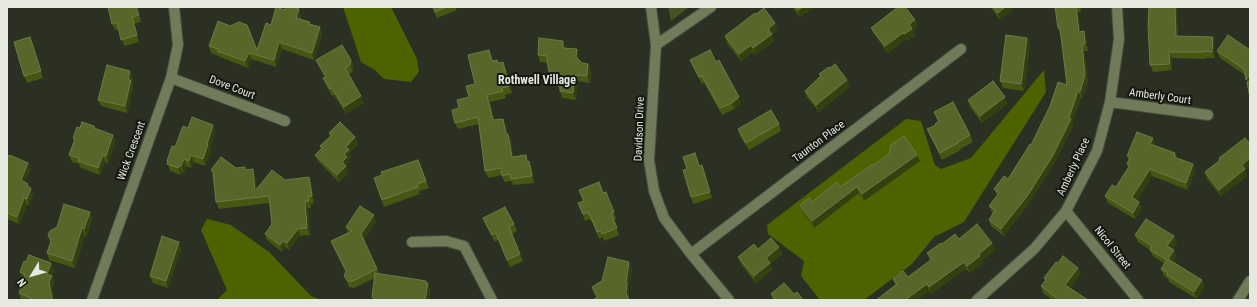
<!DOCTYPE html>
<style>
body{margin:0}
#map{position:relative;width:1257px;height:307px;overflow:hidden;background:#2b3022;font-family:"Roboto Condensed",sans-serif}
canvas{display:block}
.frame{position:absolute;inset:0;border:8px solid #e5e9df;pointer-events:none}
.north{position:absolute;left:12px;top:255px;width:40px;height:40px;-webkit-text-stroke:3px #151711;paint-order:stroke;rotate:233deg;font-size:11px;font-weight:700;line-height:16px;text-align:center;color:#e5e9df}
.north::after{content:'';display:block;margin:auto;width:14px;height:18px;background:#e5e9df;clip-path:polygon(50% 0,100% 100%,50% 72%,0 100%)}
</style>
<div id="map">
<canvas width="1257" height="307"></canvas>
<div class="frame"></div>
<div class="north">N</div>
</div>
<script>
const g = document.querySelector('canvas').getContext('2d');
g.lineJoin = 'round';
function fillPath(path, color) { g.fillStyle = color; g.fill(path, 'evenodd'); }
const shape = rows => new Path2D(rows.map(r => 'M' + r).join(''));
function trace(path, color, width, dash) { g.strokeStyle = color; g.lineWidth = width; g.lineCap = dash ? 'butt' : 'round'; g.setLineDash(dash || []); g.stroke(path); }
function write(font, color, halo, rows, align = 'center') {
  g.font = font + ' "Roboto Condensed",sans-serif'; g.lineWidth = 4; g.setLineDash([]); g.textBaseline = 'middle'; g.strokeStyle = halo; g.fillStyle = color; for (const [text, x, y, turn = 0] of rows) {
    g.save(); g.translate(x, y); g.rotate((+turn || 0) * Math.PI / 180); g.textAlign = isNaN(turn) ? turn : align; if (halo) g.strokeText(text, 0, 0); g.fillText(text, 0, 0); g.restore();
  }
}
const green = shape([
 [668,7,689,7,671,21]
]);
const forest = shape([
 [343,7,391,7,417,59,419,72,411,82,384,79,375,70,361,62],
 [1044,70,1046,92,964,222,934,237,912,264,864,300,820,300,801,276,804,261,768,234,767,225,906,119,921,121,935,165,941,169,971,158],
 [207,219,231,225,269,252,311,296,321,300,217,300,227,290,201,230]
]);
const minor = shape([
 [651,7,656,45,649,160,654,191,664,218,691,254,729,300],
 [656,45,711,7],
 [171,78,285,121],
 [1110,102,1208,115],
 [1066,211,1138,300],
 [412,242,446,241,464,246,492,300],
 [691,254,961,49],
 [92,300,171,78,178,45,174,7],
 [977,300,1034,249,1066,211,1097,151,1110,102,1119,39,1117,7],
 [1238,300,1250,281]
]);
const wall = shape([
 [137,7,141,22,134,24,139,42,124,46,119,29,115,30,112,24],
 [432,7,455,7,457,10,437,18],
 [792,7,815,7,800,17],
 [990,7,1011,7,1012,10,1000,20,991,8],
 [1055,7,1080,7,1081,12,1078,12,1080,31,1084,31,1086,38,1088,51,1084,51,1088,82,1082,98,1081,98,1072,122,1073,126,1054,164,1030,202,1004,236,991,226,989,220,993,214,992,213,989,206,997,196,994,189,1008,179,1031,145,1067,85,1060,34,1058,28],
 [1149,7,1177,7,1178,36,1215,44,1215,58,1205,58,1205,59,1172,58,1172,70,1153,72,1150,65],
 [299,9,301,16,300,19,311,24,320,27,322,34,314,60,282,49,276,67,251,59,248,68,220,57,219,56,211,53,209,46,257,50,271,25,285,10],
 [756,14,775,23,777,30,772,35,774,41,756,55,753,52,741,61,727,43,725,36],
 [915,20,917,26,913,30,915,36,907,41,906,39,888,53,874,34,871,28],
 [30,37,43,78,27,83,24,76],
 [1027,38,1030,44,1024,91,1003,88,1000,81],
 [566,48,577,49,579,56,579,60,582,63,588,64,591,71,590,83,578,81,576,100,562,98,560,91,560,88,557,86,554,79,552,78,548,67,547,63,540,62,538,55],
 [489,50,492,61,497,60,499,63,506,69,512,93,505,95,506,98,490,102,494,120,503,119,506,126,507,134,508,134,511,140,513,157,528,161,532,168,534,183,513,185,512,181,504,182,502,175,488,178,485,171,479,124,458,129,455,123,459,108,469,97],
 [1250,50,1247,82,1245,75,1220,58,1217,51],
 [316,60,351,60,354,67,353,72,349,74,364,103,346,114,334,95,332,96,326,85,323,78,325,77,319,67],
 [690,60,716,62,741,104,734,109,722,115,704,83,702,84,693,67],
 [830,68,847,80,850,86,819,112,807,97,805,91,820,76,819,74],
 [133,78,132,82,133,87,127,113,101,106,98,100],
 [1005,97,1007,104,982,123,970,107,968,100],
 [934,112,970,135,973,142,960,149,961,150,942,160,930,136,927,129,936,125,938,122],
 [779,124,781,131,749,150,740,136,738,129],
 [213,125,215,131,210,149,211,151,205,166,194,162,191,168,186,166,184,173,182,172,181,175,170,171,167,161,188,128],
 [94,126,95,128,116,141,108,163,105,162,100,175,81,168,79,164,72,162,69,155,74,141,73,138,80,128],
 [329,133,355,137,358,144,350,152,351,157,348,160,349,163,346,167,348,173,339,182,318,161,315,155,321,149,320,146,330,136],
 [1155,144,1155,145,1175,153,1177,158,1193,164,1195,171,1188,190,1152,176,1137,200,1139,202,1142,209,1135,219,1108,203,1105,196,1116,187,1128,167,1127,164,1129,159,1127,156],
 [7,155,28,163,30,170,25,182,31,188,33,195,29,205,27,205,19,224,7,219],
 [1219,158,1245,171,1247,176,1221,196,1207,179,1205,172,1220,160],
 [418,160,429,188,419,191,420,194,384,207,374,178],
 [697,160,699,166,704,172,712,198,693,204,691,197,687,169],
 [920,161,864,201,859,193,814,228,802,212,800,205,812,202,840,187,874,165],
 [211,170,246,170,255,176,257,189,285,180,309,177,311,184,314,203,311,204,311,208,308,208,310,235,300,236,289,250,286,247,282,252,267,240,265,234,272,224,270,203,219,209,216,202,214,177],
 [579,190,603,193,614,212,616,219,614,220,619,235,604,241,603,237,599,239,592,221,591,222,590,219,585,221,578,203,583,201],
 [90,212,92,219,87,236,85,235,75,268,49,260,47,253,51,241,48,235],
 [483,218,514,224,517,231,512,234,523,261,510,267,498,240,495,242,485,224],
 [376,222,364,240,379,274,427,283,430,290,429,300,373,300,372,297,375,278,354,288,349,287,344,276,346,272,334,248,331,241,348,233,346,227],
 [1135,235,1174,236,1177,243,1172,249,1174,250,1176,257,1173,262,1202,280,1204,287,1197,299,1169,282,1168,279,1164,276,1161,269,1165,264,1153,256,1150,250,1138,242],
 [959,239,995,250,982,260,983,263,970,273,966,269,931,294,929,291,917,300,876,300,895,285,893,279,908,277,930,261,927,253,942,244],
 [179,242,181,249,168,288,153,283,150,276],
 [779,247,782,254,770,264,772,270,756,283,741,264,738,257,758,249],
 [26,262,51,263,54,270,52,276,54,283,52,289,54,300,21,300,19,293,23,279,20,272],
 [629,262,632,269,628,288,629,291,628,298,597,298,594,294,592,287],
 [1058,263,1078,268,1081,274,1070,288,1088,300,1053,300,1043,293,1041,286,1045,281,1044,278],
 [771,294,794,294,803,300,773,300]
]);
const shadedWall = shape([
 [803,7,815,7,800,17,798,10],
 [1005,7,1011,7,1012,10,1000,20,998,13],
 [1076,7,1078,12,1081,38,1079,32],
 [1175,7,1177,7,1178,43,1176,36],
 [299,9,301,16,299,25,296,18],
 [915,20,917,26,913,30,915,36,907,41,904,34,909,24],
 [775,23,777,30,772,35,774,41,756,55,753,48,768,29],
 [320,27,322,34,314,60,312,53],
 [1084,31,1086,38,1088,51,1085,44],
 [903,33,906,39,888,53,885,46],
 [1213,37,1215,44,1215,58,1212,52],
 [1027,38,1030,44,1024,91,1021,84],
 [563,41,566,48,565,55,563,48],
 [279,42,282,49,276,67,274,60],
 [1082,44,1084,51,1088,82,1082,98,1080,92],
 [751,45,753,52,741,61,739,54],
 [577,49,579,56,579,63,576,57],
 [1169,52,1172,58,1172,70,1170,64],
 [249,53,251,59,248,68,245,61],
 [351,60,354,67,353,72,350,65],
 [503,62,506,69,512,93,509,86],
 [588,64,591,71,590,83,587,76],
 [130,71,133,78,132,82,133,87,127,113,125,106,128,80],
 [1250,74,1250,85,1249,87,1246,80],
 [575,75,578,81,576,100,573,93],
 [847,80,850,86,819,112,816,105],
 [1078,91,1081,98,1072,122,1073,126,1054,164,1030,202,1004,236,1001,229,1069,118],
 [487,95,490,102,496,127,493,120],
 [361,96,364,103,346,114,344,107],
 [739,97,741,104,734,109,732,103],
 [1005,97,1007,104,982,123,980,116],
 [503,119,506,126,508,141,506,134],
 [213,125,215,131,210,149,211,151,205,166,203,159],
 [508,134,511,140,514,164,512,157],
 [113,135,116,141,108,163,106,156],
 [355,137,358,144,350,152,351,157,348,160,349,163,346,167,348,173,339,182,337,175,342,162,346,147],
 [1153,138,1155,144,1153,150,1150,144],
 [103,155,105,162,100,175,98,168],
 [191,155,194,162,191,168,189,161],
 [917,155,920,161,864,201,862,194],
 [1250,158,1250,167,1245,171,1247,176,1221,196,1219,190,1242,165],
 [184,159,186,166,184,173,181,166],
 [529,161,532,168,534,183,532,176],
 [28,163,30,170,23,187,21,180],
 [1193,164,1195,171,1188,190,1186,183],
 [179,166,182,172,181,175,178,168],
 [253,169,255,176,258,197,255,191],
 [1150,169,1152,176,1135,204,1132,197],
 [309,177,311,184,314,203,312,196],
 [28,184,30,189,31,188,33,195,29,205,27,199,27,186],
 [857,187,859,193,814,228,812,221],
 [308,197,311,204,311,208,309,201],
 [24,198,27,205,19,224,17,217],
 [305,201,308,208,310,235,307,228],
 [1139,202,1142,209,1135,219,1133,213],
 [90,212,92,219,87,236,84,229],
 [374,215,376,222,363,241,361,234],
 [82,228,85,235,75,268,72,261],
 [298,229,300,236,289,250,287,243],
 [1174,236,1177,243,1170,253,1167,246],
 [283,241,286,247,282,252,280,245],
 [179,242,181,249,168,288,166,281],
 [992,243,995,250,982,260,983,263,970,273,967,266,979,254],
 [779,247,782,254,770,264,772,270,756,283,754,276,766,258],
 [1174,250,1176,257,1171,266,1168,259],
 [629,262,632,269,628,288,629,291,628,300,626,293,626,282],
 [964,262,966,269,931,294,929,287],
 [51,263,54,270,50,280,47,274],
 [1078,268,1081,274,1068,292,1065,285],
 [52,276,54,283,52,289,54,300,53,300,49,282],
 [1202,280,1204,287,1197,299,1194,292],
 [426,281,428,284,428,283,430,290,429,300,425,300],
 [927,284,929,291,917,300,905,300]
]);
const building = shape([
 [108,7,136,7,139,15,132,17,137,35,121,40,117,22,112,24,108,7],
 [276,7,285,10,286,7,292,7,299,9,296,18,310,22,309,24,320,27,312,53,279,42,274,60,249,53,245,61,217,51,218,49,209,46,218,21,230,26,239,22,247,25,257,50,266,23,271,25,276,7],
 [433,7,446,7,435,12,433,7],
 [795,7,803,7,798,10,795,7],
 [898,7,905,7,915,20,909,24,912,29,904,34,903,33,885,46,871,28,898,7],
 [993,7,1005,7,998,13,993,7],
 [1055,7,1076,7,1079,32,1084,31,1085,44,1082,44,1085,75,1080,92,1078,91,1069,118,1071,119,1052,157,1028,195,1001,229,989,220,995,210,989,206,999,193,994,189,1004,176,1008,179,1030,144,1031,145,1050,106,1058,82,1067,85,1060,28,1058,28,1055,7],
 [1149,7,1175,7,1176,36,1213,37,1212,52,1203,51,1203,52,1169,52,1170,64,1150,65,1148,25,1149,7],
 [764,8,775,23,768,29,772,34,753,48,751,45,739,54,725,36,755,13,756,14,764,8],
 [1006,35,1027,38,1021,84,1000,81,1006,35],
 [1228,35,1250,50,1250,74,1246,80,1244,69,1217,51,1228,35],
 [30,37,41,71,24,76,14,42,30,37],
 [539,38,563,41,563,48,577,49,576,57,582,63,588,64,587,76,575,75,573,93,560,91,560,83,555,79,551,72,549,72,548,67,547,56,538,55,539,38],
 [342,45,351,60,350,65,345,68,361,96,344,107,332,88,330,89,323,78,326,77,316,60,342,45],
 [489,50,492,61,497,60,498,63,503,62,509,86,502,88,503,91,487,95,493,120,503,119,506,134,508,134,512,157,526,155,527,162,529,161,532,176,511,179,510,174,502,176,501,168,485,171,478,117,455,123,452,110,459,108,457,100,469,97,466,86,475,84,468,55,489,50],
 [710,50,716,62,719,60,739,97,732,103,720,108,702,76,699,77,690,60,710,50],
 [835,64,847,80,816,105,805,91,821,76,819,74,829,67,830,68,835,64],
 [107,65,130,71,128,80,131,80,125,106,98,100,107,65],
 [993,81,1005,97,980,116,968,100,993,81],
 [1250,81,1250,98,1247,82,1250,81],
 [953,102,970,135,958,142,958,143,940,153,927,129,936,125,935,124,939,121,934,112,953,102],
 [771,110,779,124,746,143,738,129,771,110],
 [192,117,213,125,207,144,208,144,203,159,191,155,189,161,184,159,181,166,179,166,178,168,167,164,168,161,167,161,172,146,175,147,183,126,188,128,192,117],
 [82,122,94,126,94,128,113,135,106,156,103,155,98,168,78,161,79,158,69,155,75,139,73,138,77,127,80,128,82,122],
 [340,122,355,137,346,147,349,150,344,154,347,157,342,162,346,166,337,175,315,155,322,148,320,146,332,135,329,133,340,122],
 [1137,132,1153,138,1150,144,1175,153,1174,157,1193,164,1186,183,1150,169,1132,197,1139,202,1133,213,1105,196,1112,185,1116,187,1130,165,1127,164,1130,157,1127,156,1137,132],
 [904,136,917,155,862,194,857,187,812,221,800,205,809,198,812,202,837,182,840,187,873,164,874,165,889,154,891,145,904,136],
 [1245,138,1250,144,1250,158,1242,165,1245,169,1219,190,1205,172,1220,160,1219,158,1245,138],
 [695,153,699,166,702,165,710,192,691,197,683,170,687,169,683,157,695,153],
 [7,155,12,156,28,163,21,180,28,184,27,186,31,188,27,199,24,198,17,217,7,213,7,155],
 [221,157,236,168,245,167,245,170,253,169,255,191,272,170,285,180,309,177,312,196,308,197,309,201,305,201,307,228,298,229,287,243,283,241,280,245,265,234,272,224,269,196,216,202,213,172,211,170,221,157],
 [418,160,426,181,417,184,418,187,382,200,374,178,382,175,381,172,418,160],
 [599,182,603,193,606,192,614,212,611,213,617,228,602,234,600,231,597,232,590,215,589,215,588,212,583,214,578,203,584,201,579,190,599,182],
 [64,204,90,212,84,229,82,228,72,261,47,253,51,241,48,235,50,231,57,227,64,204],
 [360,206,374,215,361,234,377,269,351,282,347,280,344,276,346,271,331,241,352,231,346,227,360,206],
 [505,207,514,224,509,227,520,254,507,260,496,233,492,235,483,218,505,207],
 [1146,219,1174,236,1167,246,1174,250,1168,259,1202,280,1194,292,1167,275,1168,273,1161,269,1167,260,1150,250,1152,246,1135,235,1146,219],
 [977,224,992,243,979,254,980,256,967,266,964,262,929,287,927,284,905,300,876,300,897,284,893,279,903,271,908,277,932,259,927,253,941,243,942,244,955,234,959,239,977,224],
 [162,236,179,242,166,281,150,276,162,236],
 [771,238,779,247,766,258,770,263,754,276,738,257,754,244,758,249,771,238],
 [29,255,51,263,47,274,52,276,49,282,52,299,48,300,35,300,19,293,25,274,20,272,24,261,26,262,29,255],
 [1063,256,1078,268,1065,285,1088,300,1059,300,1041,286,1046,280,1044,278,1056,262,1058,263,1063,256],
 [608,257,629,262,626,282,627,284,626,293,629,300,595,300,594,299,598,297,592,287,602,281,608,257],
 [375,273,426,281,426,283,428,283,425,300,373,300,374,298,372,297,375,273],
 [784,283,794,294,797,292,803,300,776,300,771,294,784,283]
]);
const streetNames = [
 ["Dove Court",232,88,21],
 ["Amberly Court",1160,97,8],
 ["Davidson Drive",640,129,-88],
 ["Taunton Place",819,142,-37],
 ["Wick Crescent",132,151,-70],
 ["Amberly Place",1074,167,-65],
 ["Nicol Street",1112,248,51]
];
const neighbourhoodNames = [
 ["Rothwell Village",537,81]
];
fillPath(green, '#455521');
fillPath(forest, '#4d6300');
trace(minor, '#494e40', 12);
trace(minor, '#6f7b59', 10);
fillPath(wall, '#465613');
fillPath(shadedWall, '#344010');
fillPath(building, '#576629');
trace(building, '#6d7a46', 1);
write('11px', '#e5e9df', '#151711', streetNames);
write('bold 12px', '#e5e9df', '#151711', neighbourhoodNames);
</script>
